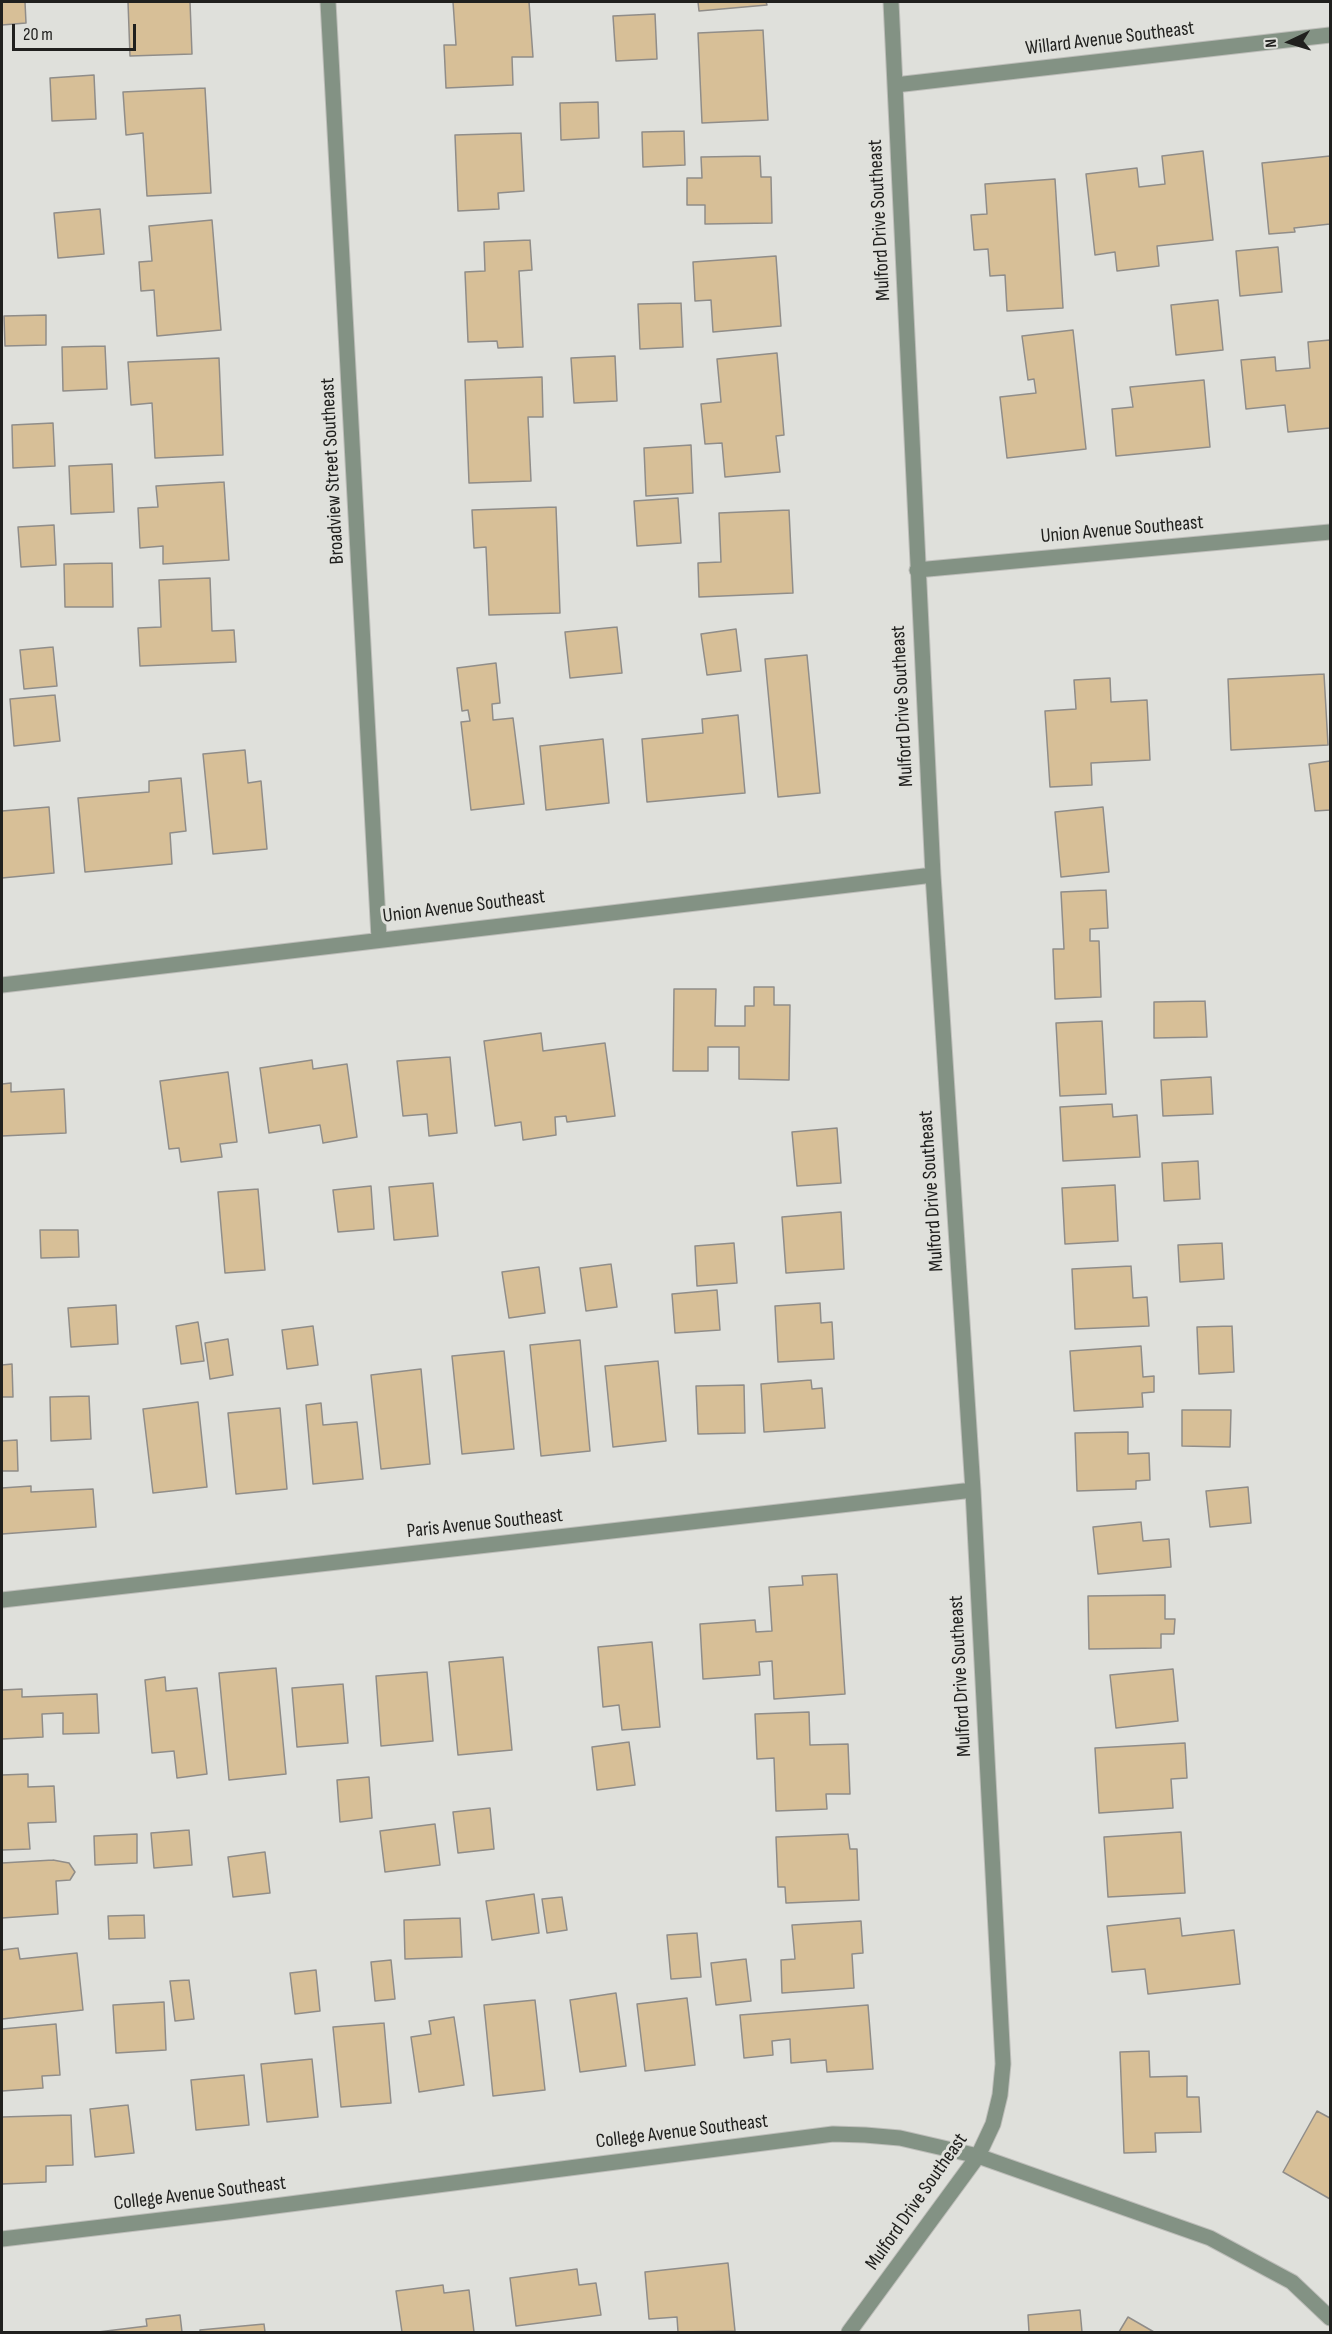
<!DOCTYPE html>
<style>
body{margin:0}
#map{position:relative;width:1332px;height:2334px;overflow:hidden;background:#dfe0db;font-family:"Sofia Sans Condensed",sans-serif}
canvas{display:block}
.frame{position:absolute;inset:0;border:3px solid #20201e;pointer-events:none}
.north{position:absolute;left:1260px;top:12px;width:60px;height:60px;-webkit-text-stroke:4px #dfe0db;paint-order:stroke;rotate:266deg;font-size:16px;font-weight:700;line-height:24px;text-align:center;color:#20201e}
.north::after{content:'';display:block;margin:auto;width:21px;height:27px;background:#20201e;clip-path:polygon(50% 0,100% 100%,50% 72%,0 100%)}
.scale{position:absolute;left:12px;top:24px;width:124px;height:27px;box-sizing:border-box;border:3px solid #20201e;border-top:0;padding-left:8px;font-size:18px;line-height:21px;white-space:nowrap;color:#20201e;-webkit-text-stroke:4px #dfe0db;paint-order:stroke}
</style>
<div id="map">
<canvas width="1332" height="2334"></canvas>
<div class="frame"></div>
<div class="north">N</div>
<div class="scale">20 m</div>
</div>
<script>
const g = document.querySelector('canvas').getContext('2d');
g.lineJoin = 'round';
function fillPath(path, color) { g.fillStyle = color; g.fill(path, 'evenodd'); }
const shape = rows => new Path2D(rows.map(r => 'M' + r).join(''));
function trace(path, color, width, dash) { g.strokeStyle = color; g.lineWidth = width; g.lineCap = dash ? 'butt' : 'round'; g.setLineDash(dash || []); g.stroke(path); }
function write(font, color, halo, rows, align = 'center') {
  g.font = font + ' "Sofia Sans Condensed",sans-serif'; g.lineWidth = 6; g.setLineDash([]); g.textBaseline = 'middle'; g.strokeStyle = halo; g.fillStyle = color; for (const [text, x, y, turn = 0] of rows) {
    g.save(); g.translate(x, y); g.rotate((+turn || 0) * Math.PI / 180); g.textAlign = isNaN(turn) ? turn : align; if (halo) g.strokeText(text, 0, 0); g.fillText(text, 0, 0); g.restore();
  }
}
const building = shape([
 [2,2,25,2,26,23,2,25,2,2],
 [128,2,190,2,192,54,130,56,128,2],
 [453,2,529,2,533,57,512,57,513,85,446,88,444,45,456,45,453,2],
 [698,2,766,2,767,5,699,11,698,2],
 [655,14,657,59,616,61,613,16,655,14],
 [763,30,768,120,702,123,698,33,763,30],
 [94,75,96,119,52,121,50,78,94,75],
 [205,88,211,193,147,196,143,133,126,135,123,92,205,88],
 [598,102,599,138,561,140,560,103,598,102],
 [684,131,685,165,643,167,642,132,684,131],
 [521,133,524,191,498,193,499,209,458,211,455,135,521,133],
 [1203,151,1213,240,1157,246,1159,266,1117,271,1115,252,1095,255,1086,174,1137,168,1139,187,1165,184,1162,156,1203,151],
 [760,156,761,177,771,177,772,223,705,224,705,205,687,205,687,178,702,178,701,157,760,156],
 [1330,156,1330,224,1294,228,1295,232,1269,234,1262,163,1330,156],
 [1055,179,1063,308,1007,311,1005,275,990,276,988,249,974,250,971,215,987,214,985,184,1055,179],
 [100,209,104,254,58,258,54,213,100,209],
 [212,220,221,330,157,336,154,290,141,291,139,262,152,261,149,226,212,220],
 [530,240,532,270,519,271,523,347,498,348,497,341,468,342,465,272,485,271,484,242,530,240],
 [1278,247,1282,292,1240,296,1236,251,1278,247],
 [776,256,781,326,713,332,711,300,695,301,693,262,776,256],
 [1218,300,1223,350,1176,355,1171,305,1218,300],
 [681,303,683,347,640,349,638,304,681,303],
 [46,315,46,345,5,346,4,316,46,315],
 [1073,330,1086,449,1007,458,1000,397,1036,393,1034,379,1028,380,1022,336,1073,330],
 [1330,340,1330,428,1288,432,1285,405,1246,409,1241,360,1275,357,1276,371,1310,368,1308,342,1330,340],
 [105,346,107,389,63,391,62,347,105,346],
 [777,353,784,435,776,436,780,472,725,477,722,443,705,444,701,404,721,402,717,359,777,353],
 [615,356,617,401,574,403,571,358,615,356],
 [219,358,223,455,155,458,152,403,131,405,128,362,219,358],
 [542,377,543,417,528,417,531,481,469,483,465,380,542,377],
 [1204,380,1210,447,1116,456,1112,409,1133,407,1130,387,1204,380],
 [53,423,55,466,13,468,12,425,53,423],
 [691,445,693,493,646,496,644,448,691,445],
 [112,464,114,512,71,514,69,466,112,464],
 [224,482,229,560,163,564,163,546,140,548,138,508,158,507,156,486,224,482],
 [678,498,681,543,637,546,634,501,678,498],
 [556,507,560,613,489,615,486,547,474,548,472,510,556,507],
 [789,510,793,593,699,597,698,563,721,562,719,513,789,510],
 [54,525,56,565,21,567,18,527,54,525],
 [112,563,113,607,65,607,64,564,112,563],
 [210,578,212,631,234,630,236,662,140,666,138,628,161,627,159,580,210,578],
 [617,627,622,673,570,678,565,632,617,627],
 [736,629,741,671,707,675,701,634,736,629],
 [53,647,57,686,24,689,20,650,53,647],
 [807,655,820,793,778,797,765,659,807,655],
 [496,663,500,703,492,704,493,720,513,718,524,804,471,810,461,722,470,721,468,710,462,711,457,668,496,663],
 [1324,674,1328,745,1231,750,1228,679,1324,674],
 [1110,678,1111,702,1147,700,1150,760,1091,763,1092,785,1050,787,1045,711,1076,709,1074,680,1110,678],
 [55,695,60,741,14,746,10,699,55,695],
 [738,715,745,793,647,802,642,739,703,733,702,719,738,715],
 [603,739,609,803,546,810,540,746,603,739],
 [245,750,248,783,261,781,267,849,213,854,203,754,245,750],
 [1330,761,1330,810,1315,811,1309,764,1330,761],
 [181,778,186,831,170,833,172,864,85,872,78,798,149,792,149,781,181,778],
 [49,807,54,873,2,878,2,811,49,807],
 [1103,807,1109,872,1061,877,1055,812,1103,807],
 [1106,890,1108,928,1090,929,1090,941,1099,941,1101,997,1055,999,1053,949,1064,949,1061,892,1106,890],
 [754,987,774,987,774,1005,790,1005,789,1080,739,1079,739,1047,708,1047,708,1071,673,1071,674,989,716,989,715,1026,745,1026,745,1006,754,1006,754,987],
 [1205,1001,1207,1037,1154,1038,1154,1002,1205,1001],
 [1102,1021,1106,1094,1060,1096,1056,1023,1102,1021],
 [541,1033,543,1051,605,1043,615,1116,567,1122,566,1116,555,1117,556,1135,523,1140,521,1122,495,1126,484,1041,541,1033],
 [450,1057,457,1133,429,1136,427,1114,403,1116,397,1061,450,1057],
 [312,1060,313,1069,347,1064,357,1137,323,1143,320,1125,269,1133,260,1068,312,1060],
 [228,1072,237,1142,220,1144,222,1157,181,1162,179,1148,169,1149,160,1081,228,1072],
 [1211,1077,1213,1114,1163,1116,1161,1080,1211,1077],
 [11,1083,11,1092,64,1089,66,1133,2,1136,2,1084,11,1083],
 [1112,1104,1113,1117,1137,1115,1140,1157,1063,1161,1060,1107,1112,1104],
 [837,1128,841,1183,797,1186,792,1132,837,1128],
 [1198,1161,1200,1199,1164,1201,1162,1163,1198,1161],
 [433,1183,438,1236,394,1240,389,1187,433,1183],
 [1115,1185,1118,1241,1065,1244,1062,1188,1115,1185],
 [371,1186,374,1229,338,1232,333,1190,371,1186],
 [258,1189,265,1270,225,1273,218,1192,258,1189],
 [841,1212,844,1269,786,1273,782,1217,841,1212],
 [40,1230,78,1230,79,1257,41,1258,40,1230],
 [734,1243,737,1283,697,1286,695,1246,734,1243],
 [1222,1243,1224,1279,1180,1282,1178,1245,1222,1243],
 [611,1264,617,1307,586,1311,580,1268,611,1264],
 [1131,1266,1133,1298,1147,1297,1149,1326,1075,1329,1072,1269,1131,1266],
 [539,1267,545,1313,509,1318,502,1272,539,1267],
 [717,1290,720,1330,675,1333,672,1294,717,1290],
 [820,1303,821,1323,832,1322,834,1359,778,1362,775,1306,820,1303],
 [116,1305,118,1344,71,1347,68,1308,116,1305],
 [198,1322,204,1361,181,1364,176,1326,198,1322],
 [313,1326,318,1365,287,1369,282,1330,313,1326],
 [1232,1326,1234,1372,1199,1374,1197,1327,1232,1326],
 [228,1339,233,1375,210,1379,205,1343,228,1339],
 [580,1340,590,1451,541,1456,530,1345,580,1340],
 [1141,1346,1143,1377,1154,1376,1154,1392,1142,1393,1143,1407,1074,1411,1070,1351,1141,1346],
 [504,1351,514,1449,462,1454,452,1356,504,1351],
 [658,1361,666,1441,613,1447,605,1366,658,1361],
 [12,1364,13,1397,2,1397,2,1365,12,1364],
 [421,1369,430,1464,381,1469,371,1375,421,1369],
 [811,1380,812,1389,822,1388,825,1428,764,1432,761,1384,811,1380],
 [744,1385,745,1433,698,1434,696,1386,744,1385],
 [89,1396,91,1439,51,1441,50,1397,89,1396],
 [198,1402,207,1487,153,1493,143,1409,198,1402],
 [321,1403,323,1425,357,1422,363,1479,313,1484,306,1405,321,1403],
 [280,1408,287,1489,236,1494,228,1413,280,1408],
 [1182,1410,1231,1410,1230,1447,1182,1446,1182,1410],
 [1128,1432,1128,1454,1149,1453,1150,1480,1136,1481,1136,1489,1077,1491,1075,1433,1128,1432],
 [17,1440,18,1471,2,1471,2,1441,17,1440],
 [31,1486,31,1492,93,1489,96,1527,2,1534,2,1488,31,1486],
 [1248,1487,1251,1523,1210,1527,1206,1491,1248,1487],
 [1141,1522,1143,1541,1169,1539,1171,1567,1098,1574,1093,1527,1141,1522],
 [837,1574,845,1694,774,1699,772,1661,759,1662,760,1675,703,1679,700,1624,755,1620,756,1632,772,1631,769,1587,803,1585,802,1576,837,1574],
 [1165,1595,1165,1619,1175,1619,1174,1634,1161,1634,1161,1648,1089,1649,1088,1596,1165,1595],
 [652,1642,660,1727,622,1730,619,1705,603,1707,598,1647,652,1642],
 [503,1657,512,1750,458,1755,449,1662,503,1657],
 [276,1668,286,1774,229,1780,219,1673,276,1668],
 [1173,1669,1178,1721,1116,1728,1110,1675,1173,1669],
 [427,1672,433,1741,381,1746,376,1676,427,1672],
 [165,1677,166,1691,197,1688,207,1774,177,1778,174,1751,152,1753,145,1680,165,1677],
 [343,1684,348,1743,297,1747,292,1688,343,1684],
 [22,1689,22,1697,97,1694,99,1733,63,1734,63,1713,42,1714,43,1737,2,1739,2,1690,22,1689],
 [809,1712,810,1745,848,1744,850,1794,826,1794,827,1809,776,1811,774,1758,757,1759,755,1714,809,1712],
 [629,1742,635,1785,597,1790,592,1747,629,1742],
 [1185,1743,1187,1778,1171,1779,1173,1808,1099,1813,1095,1748,1185,1743],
 [28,1774,28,1787,54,1786,56,1822,28,1823,30,1849,2,1850,2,1775,28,1774],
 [369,1777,372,1818,340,1822,337,1780,369,1777],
 [490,1808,494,1849,458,1853,453,1812,490,1808],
 [435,1824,440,1865,385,1872,380,1831,435,1824],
 [189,1830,192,1865,154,1868,151,1833,189,1830],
 [1181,1832,1185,1893,1108,1897,1104,1837,1181,1832],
 [137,1834,137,1863,95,1865,94,1836,137,1834],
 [848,1834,850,1849,857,1849,859,1900,786,1903,785,1887,778,1887,776,1837,848,1834],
 [265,1852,270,1893,233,1897,228,1857,265,1852],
 [53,1860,69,1863,75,1872,70,1880,56,1881,58,1914,2,1918,2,1863,53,1860],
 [534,1894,539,1933,492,1940,486,1901,534,1894],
 [562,1897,567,1930,547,1933,542,1899,562,1897],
 [144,1915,145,1938,109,1939,108,1916,144,1915],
 [460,1918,462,1957,405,1959,404,1920,460,1918],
 [1180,1918,1182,1936,1234,1930,1240,1984,1148,1994,1145,1969,1112,1972,1107,1926,1180,1918],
 [861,1921,863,1953,852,1954,854,1988,782,1993,781,1960,795,1959,792,1925,861,1921],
 [697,1933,701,1977,671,1979,667,1935,697,1933],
 [18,1948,20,1959,77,1953,83,2010,2,2019,2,1950,18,1948],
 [746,1959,751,2001,716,2005,711,1963,746,1959],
 [391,1960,395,1999,375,2001,371,1962,391,1960],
 [316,1970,320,2011,295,2014,290,1973,316,1970],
 [189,1980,194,2019,175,2021,170,1981,189,1980],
 [616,1993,626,2066,580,2072,570,2000,616,1993],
 [687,1998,695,2065,645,2071,637,2004,687,1998],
 [535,2000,545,2090,493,2096,484,2005,535,2000],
 [164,2002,166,2050,116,2053,113,2005,164,2002],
 [868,2005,873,2069,827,2072,826,2060,791,2063,790,2039,772,2041,773,2055,744,2058,740,2015,868,2005],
 [454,2017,464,2085,419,2092,411,2037,431,2034,429,2021,454,2017],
 [384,2023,391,2103,341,2107,333,2027,384,2023],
 [56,2024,60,2075,42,2076,43,2088,2,2091,2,2029,56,2024],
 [1149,2051,1150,2077,1187,2076,1187,2097,1199,2097,1201,2132,1155,2133,1156,2152,1124,2153,1120,2052,1149,2051],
 [312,2059,318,2117,267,2122,261,2064,312,2059],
 [244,2075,249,2125,196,2130,191,2080,244,2075],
 [128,2105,134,2153,95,2157,90,2109,128,2105],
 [1317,2111,1330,2118,1330,2199,1283,2172,1317,2111],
 [71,2115,73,2165,46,2166,46,2182,2,2184,2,2117,71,2115],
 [728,2263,735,2331,678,2332,677,2317,649,2319,645,2272,728,2263],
 [577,2269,579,2285,596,2283,601,2315,516,2326,510,2278,577,2269],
 [443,2285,444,2293,469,2290,474,2332,402,2332,396,2291,443,2285],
 [1080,2310,1082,2332,1029,2332,1028,2315,1080,2310],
 [180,2315,182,2332,98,2332,147,2326,146,2319,180,2315],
 [1128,2317,1154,2332,1119,2332,1128,2317],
 [264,2324,265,2332,200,2332,200,2330,264,2324]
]);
const street = shape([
 [328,2,379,938],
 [895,85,1330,35],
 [917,570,1330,532],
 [2,985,933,875],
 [2,1600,973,1490],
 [2,2239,228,2212,833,2134,865,2135,900,2138,978,2156,1210,2238,1292,2282,1330,2318],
 [849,2332,978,2156,993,2124,1000,2095,1003,2064,973,1490,933,875,891,2]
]);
const streetNames = [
 ["Willard Avenue Southeast",1110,39,-7],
 ["Mulford Drive Southeast",880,220,-93],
 ["Broadview Street Southeast",333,471,-93],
 ["Union Avenue Southeast",1122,530,-5],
 ["Mulford Drive Southeast",903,706,-93],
 ["Union Avenue Southeast",464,907,-7],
 ["Mulford Drive Southeast",932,1191,-94],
 ["Paris Avenue Southeast",485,1524,-6],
 ["Mulford Drive Southeast",961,1676,-93],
 ["College Avenue Southeast",682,2132,-7],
 ["College Avenue Southeast",200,2194,-7],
 ["Mulford Drive Southeast",917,2202,-55]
];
fillPath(building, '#d7bf97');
trace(building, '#908d89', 1.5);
trace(street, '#bdbdb9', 17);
trace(street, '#839284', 15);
write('20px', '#20201e', '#dfe0db', streetNames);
</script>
